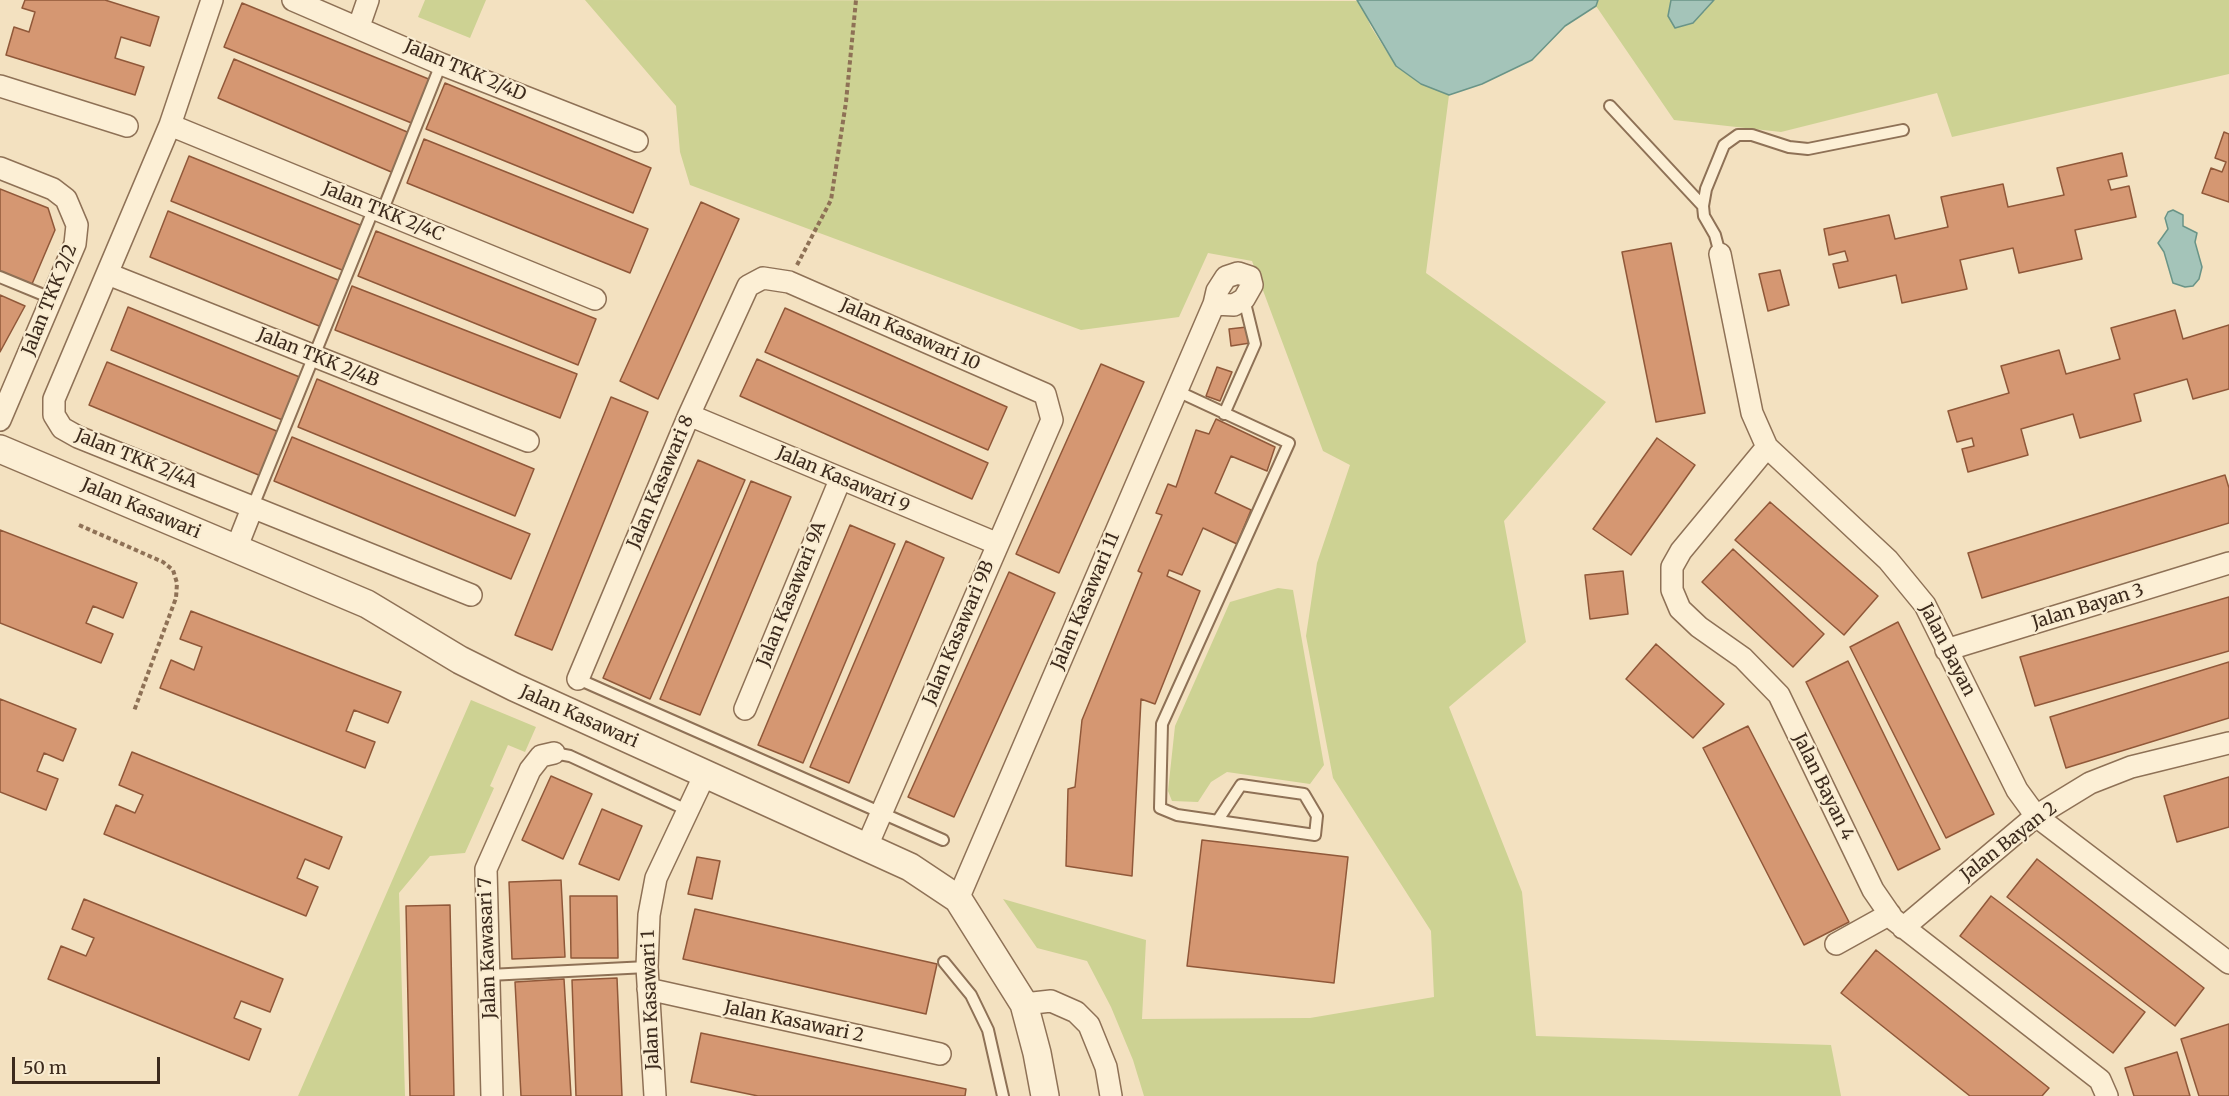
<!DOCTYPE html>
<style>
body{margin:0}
#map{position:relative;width:2229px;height:1096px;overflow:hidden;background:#f3e1c0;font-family:Merriweather,serif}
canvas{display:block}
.scale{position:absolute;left:12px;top:1057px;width:148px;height:27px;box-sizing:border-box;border:3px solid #3c2a1c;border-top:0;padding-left:8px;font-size:18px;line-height:21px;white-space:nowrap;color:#3c2a1c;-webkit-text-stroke:4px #f9ecd1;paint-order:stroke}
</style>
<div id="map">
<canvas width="2229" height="1096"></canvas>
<div class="scale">50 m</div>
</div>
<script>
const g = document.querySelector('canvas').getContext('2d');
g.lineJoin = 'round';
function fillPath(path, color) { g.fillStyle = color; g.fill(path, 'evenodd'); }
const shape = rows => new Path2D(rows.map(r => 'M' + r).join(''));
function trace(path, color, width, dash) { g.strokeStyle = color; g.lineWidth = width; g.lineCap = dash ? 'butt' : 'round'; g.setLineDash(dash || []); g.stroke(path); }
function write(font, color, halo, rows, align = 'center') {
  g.font = font + ' Merriweather,serif'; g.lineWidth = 4.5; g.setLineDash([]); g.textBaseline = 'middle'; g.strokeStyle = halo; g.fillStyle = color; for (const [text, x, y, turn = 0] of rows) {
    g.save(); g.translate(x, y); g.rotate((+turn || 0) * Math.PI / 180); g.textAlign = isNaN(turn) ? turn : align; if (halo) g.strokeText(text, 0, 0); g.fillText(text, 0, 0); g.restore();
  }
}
const green = shape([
 [425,0,486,0,470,38,418,17],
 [585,0,1360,1,1371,27,1396,66,1421,84,1449,95,1426,273,1606,402,1504,521,1526,642,1449,707,1522,892,1536,1036,1831,1045,1841,1096,1144,1096,1133,1060,1111,1007,1087,961,1037,948,1003,899,1146,940,1142,1019,1310,1018,1434,997,1431,931,1333,778,1306,636,1317,563,1350,465,1323,451,1252,261,1208,253,1179,317,1081,330,690,185,680,152,676,106],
 [1598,0,1671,0,1704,12,1714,0,2229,0,2229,74,1952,137,1937,93,1781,132,1674,120,1596,6],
 [1278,588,1293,590,1324,765,1310,784,1227,772,1211,782,1198,802,1172,801,1168,791,1175,726,1230,602],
 [471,700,536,727,525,752,508,745,490,786,494,788,465,853,430,856,399,893,405,1096,298,1096]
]);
const water = shape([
 [1357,0,1598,0,1596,6,1565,26,1532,60,1482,84,1449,95,1421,84,1396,66,1357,0],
 [1671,0,1714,0,1693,23,1675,28,1668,16,1671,0],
 [2173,210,2183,215,2183,226,2197,233,2195,242,2202,267,2199,279,2193,286,2185,287,2173,283,2164,252,2158,243,2168,229,2165,218,2168,212,2173,210]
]);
const building = shape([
 [25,0,105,0,159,17,150,46,121,37,115,58,144,67,135,95,6,55,14,27,29,32,35,12,22,8,25,0],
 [242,3,431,80,414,124,224,47,242,3],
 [234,59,412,134,396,174,218,98,234,59],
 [445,83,651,168,633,213,426,129,445,83],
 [2224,132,2229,134,2229,202,2202,193,2211,168,2222,172,2226,162,2215,158,2224,132],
 [424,139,648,229,630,273,407,183,424,139],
 [2122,153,2127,176,2108,180,2111,190,2129,186,2136,217,2075,230,2082,259,2019,273,2013,248,1960,260,1967,289,1902,303,1896,275,1839,288,1833,264,1848,261,1845,251,1829,255,1824,229,1889,215,1895,239,1948,227,1941,197,2003,184,2008,207,2064,195,2057,168,2122,153],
 [189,156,365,227,347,272,171,201,189,156],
 [0,189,48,208,55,230,32,284,0,271,0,189],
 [701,202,739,219,658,399,620,381,701,202],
 [168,211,343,282,324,328,150,257,168,211],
 [376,231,596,319,578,365,358,276,376,231],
 [1671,243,1705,413,1656,422,1622,252,1671,243],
 [1780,270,1789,305,1768,311,1759,274,1780,270],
 [352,286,577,374,560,418,335,330,352,286],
 [0,295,25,306,0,352,0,295],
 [128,307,302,378,285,421,111,350,128,307],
 [785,308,1007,407,988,450,765,352,785,308],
 [2175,310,2183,339,2229,325,2229,389,2193,399,2187,379,2134,394,2141,421,2080,438,2073,414,2021,429,2028,455,1968,472,1962,449,1974,446,1972,438,1957,442,1948,411,2009,393,2001,366,2059,350,2066,374,2120,359,2111,328,2175,310],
 [1247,327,1250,343,1231,346,1229,329,1247,327],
 [757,359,988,463,972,499,740,396,757,359],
 [107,362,279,432,261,476,89,405,107,362],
 [1101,364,1144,382,1059,573,1016,554,1101,364],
 [1217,367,1232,372,1220,401,1206,396,1217,367],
 [317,379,534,469,515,516,298,427,317,379],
 [611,397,648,412,552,650,515,635,611,397],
 [1216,419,1275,447,1267,471,1231,456,1215,493,1251,510,1237,544,1203,528,1182,575,1169,570,1167,576,1200,591,1155,704,1141,699,1132,876,1066,866,1068,789,1075,787,1082,720,1142,573,1138,571,1162,515,1156,513,1168,484,1176,487,1196,430,1209,434,1216,419],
 [292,437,530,534,511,579,274,481,292,437],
 [1657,438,1695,465,1631,555,1593,529,1657,438],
 [698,460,745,480,650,699,603,678,698,460],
 [2225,475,2229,488,2229,523,1982,598,1968,553,2225,475],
 [751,481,791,497,700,715,660,699,751,481],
 [1770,502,1878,596,1844,635,1735,540,1770,502],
 [850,525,895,544,803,763,758,745,850,525],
 [0,530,137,583,123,618,93,606,86,623,113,634,101,663,0,623,0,530],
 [906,541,944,558,849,783,810,767,906,541],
 [1733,549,1824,634,1793,667,1702,582,1733,549],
 [1623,571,1628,614,1590,619,1585,575,1623,571],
 [1009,572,1055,593,954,817,908,797,1009,572],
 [2229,597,2229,651,2035,706,2020,657,2229,597],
 [191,611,401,692,388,723,354,710,346,731,375,742,365,768,160,688,171,660,194,670,202,647,180,639,191,611],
 [1898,622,1994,814,1946,838,1850,647,1898,622],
 [1656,644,1724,704,1693,738,1626,679,1656,644],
 [1848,661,1940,849,1898,870,1806,682,1848,661],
 [2229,662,2229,718,2066,768,2050,717,2229,662],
 [0,699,76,729,63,761,44,753,37,771,58,779,46,810,0,792,0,699],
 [1748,726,1849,922,1804,945,1703,748,1748,726],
 [132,752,342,837,329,869,305,859,297,878,318,887,306,916,104,834,116,805,135,813,143,795,119,785,132,752],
 [551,776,592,794,563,859,522,840,551,776],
 [2229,777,2229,827,2177,842,2164,796,2229,777],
 [602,809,642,826,619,880,579,864,602,809],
 [1202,840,1348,857,1334,983,1187,966,1202,840],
 [697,857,720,861,712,899,688,894,697,857],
 [2037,859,2204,988,2175,1026,2007,897,2037,859],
 [561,880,565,957,512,959,509,882,561,880],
 [570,896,617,896,618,958,571,958,570,896],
 [1991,896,2145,1012,2113,1053,1960,936,1991,896],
 [84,899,283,979,270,1012,241,1001,234,1018,261,1029,249,1060,48,979,61,946,86,956,94,938,72,929,84,899],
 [450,905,454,1096,410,1096,406,906,450,905],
 [695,909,937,964,926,1014,683,959,695,909],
 [1876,950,2049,1088,2042,1096,1970,1096,1841,993,1876,950],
 [617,978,622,1096,576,1096,572,980,617,978],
 [564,979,571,1096,521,1096,515,982,564,979],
 [2229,1024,2229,1096,2199,1096,2181,1039,2229,1024],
 [701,1033,966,1089,965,1096,758,1096,691,1082,701,1033],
 [2177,1052,2190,1096,2134,1096,2125,1068,2177,1052]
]);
const path = shape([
 [797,265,831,200,846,102,856,0],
 [79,525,163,562,173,570,177,583,176,598,134,711]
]);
const service = shape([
 [1610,106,1703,206],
 [382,212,441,64],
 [1720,254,1715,235,1704,216,1703,206,1706,189,1724,145,1738,135,1752,135,1789,147,1808,149,1903,130],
 [0,277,51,298],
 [1177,391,1289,443,1162,724,1160,808,1177,815,1315,835,1317,816,1304,794,1241,785,1218,820],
 [1224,414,1255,344,1244,299],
 [253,506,374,208],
 [578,679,943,840],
 [554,753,570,756,687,810],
 [944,962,971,995,988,1030,1003,1096],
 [489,975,647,967]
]);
const minor = shape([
 [212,0,170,125,54,399,54,415,62,428,78,437,471,595],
 [293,0,441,64,637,141],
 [359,26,368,0],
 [0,86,127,126],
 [170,125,595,299],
 [0,168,53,189,66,199,77,225,75,244,0,420],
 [1720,254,1752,413,1767,447,1888,560,1925,605,2017,790,2036,816,2229,963],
 [108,274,528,441],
 [689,415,998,544],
 [1767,447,1681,551,1672,567,1672,590,1680,609,1699,627,1743,658,1779,695,1873,890,1893,919,2100,1080,2107,1096],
 [236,549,253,506],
 [1946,650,2229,563],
 [578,679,689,415,748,286,763,278,789,282,1045,394,1052,420,867,846],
 [745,709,840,480],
 [958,899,1214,304,1217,291,1226,277,1238,273,1250,277,1252,285,1244,299,1234,305,1214,304],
 [1903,928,2036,816,2090,783,2131,767,2229,743],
 [1836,944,1890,914],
 [648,989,940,1054],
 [1024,1004,1051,1001,1076,1012,1089,1025,1106,1067,1111,1096],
 [492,1096,486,869,530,770,541,756,554,753],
 [655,1096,647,967,649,915,656,878,706,772]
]);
const tertiary = shape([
 [0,449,367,604,460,660,514,687,910,867,958,899,1024,1004,1037,1053,1045,1096]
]);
const streetNames = [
 ["Jalan TKK 2/4D",465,71,23],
 ["Jalan TKK 2/4C",383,212,22],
 ["Jalan TKK 2/2",50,300,-68],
 ["Jalan Kasawari 10",910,335,24],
 ["Jalan TKK 2/4B",318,358,22],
 ["Jalan TKK 2/4A",136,459,22],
 ["Jalan Kasawari 9",843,480,23],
 ["Jalan Kasawari 8",661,482,-67],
 ["Jalan Kasawari",141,509,23],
 ["Jalan Kasawari 9A",792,594,-68],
 ["Jalan Kasawari 11",1086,601,-67],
 ["Jalan Bayan 3",2088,607,-17],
 ["Jalan Kasawari 9B",959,633,-67],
 ["Jalan Bayan",1947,650,63],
 ["Jalan Kasawari",579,717,24],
 ["Jalan Bayan 4",1823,787,64],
 ["Jalan Bayan 2",2009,842,-38],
 ["Jalan Kawasari 7",488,948,-92],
 ["Jalan Kasawari 1",651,1000,-92],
 ["Jalan Kasawari 2",794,1022,12]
];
fillPath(green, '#cdd293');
fillPath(water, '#a4c4b9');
trace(water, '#699487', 1.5);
fillPath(building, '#d59772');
trace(building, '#905839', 1.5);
trace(service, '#8e7156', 14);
trace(minor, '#8e7156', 24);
trace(tertiary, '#8e7156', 30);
trace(path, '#8e7156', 4, [4.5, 3]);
trace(service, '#fcefd5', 10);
trace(minor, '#fcefd5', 21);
trace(tertiary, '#fcefd5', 27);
write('18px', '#3c2a1c', '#f9ecd1', streetNames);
</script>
